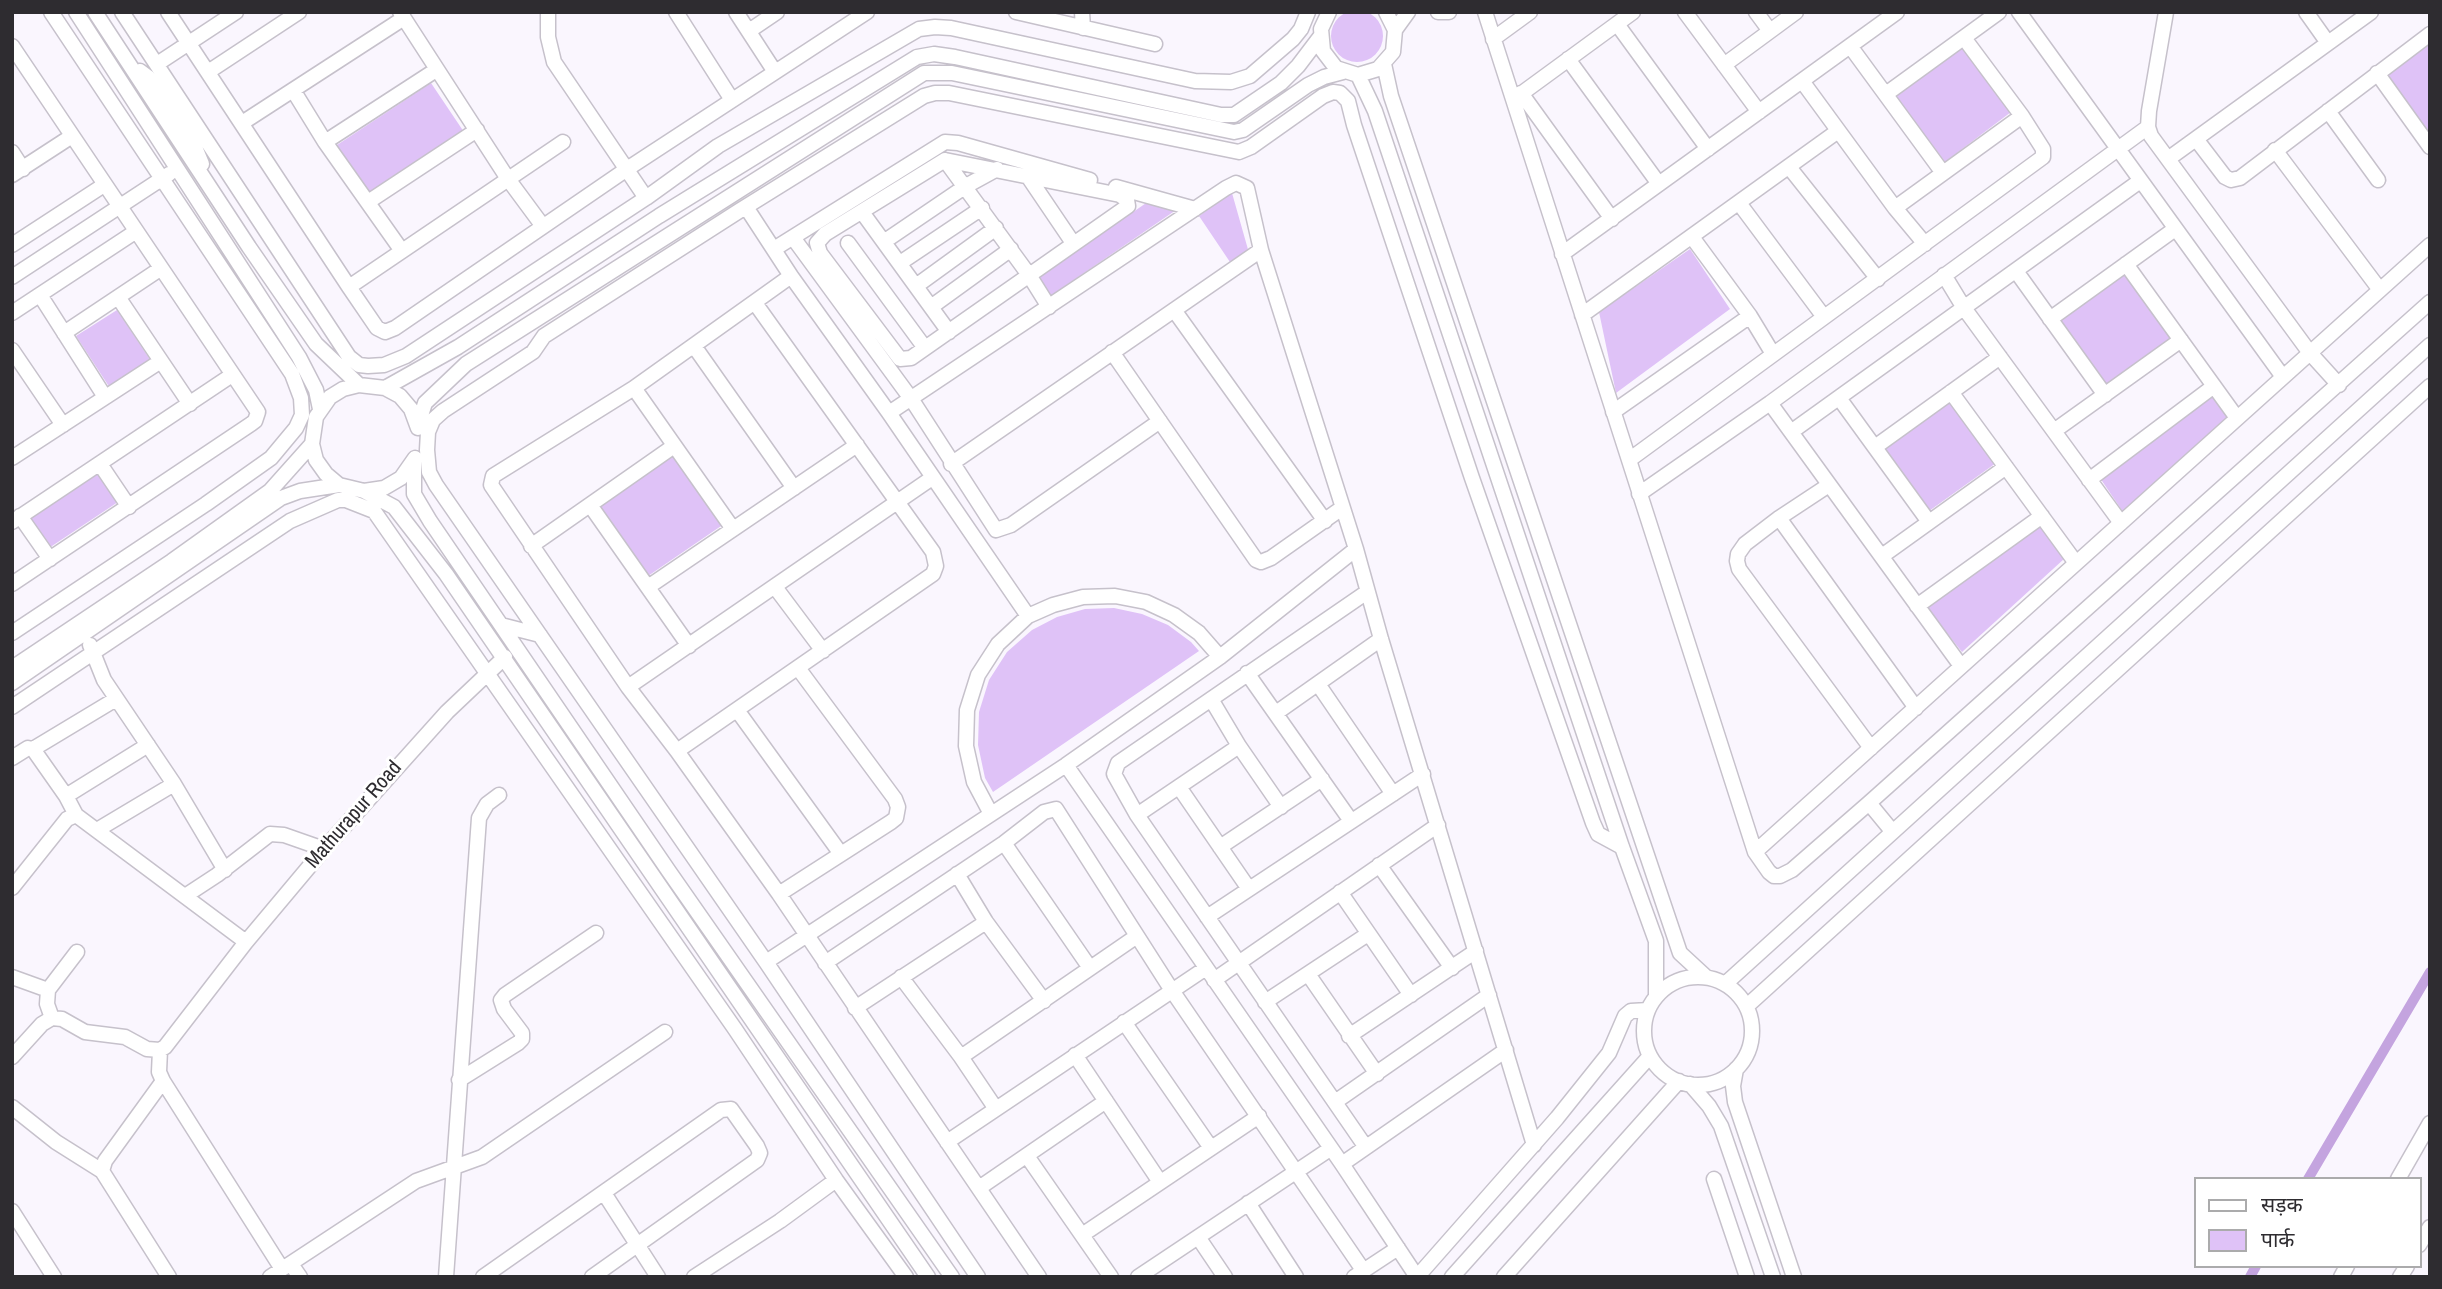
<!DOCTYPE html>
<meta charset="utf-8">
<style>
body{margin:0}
#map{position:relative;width:2442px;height:1289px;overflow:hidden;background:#faf6fe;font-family:"Archivo Narrow","Noto Sans Devanagari",sans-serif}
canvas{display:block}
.frame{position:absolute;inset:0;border:14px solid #2e2c30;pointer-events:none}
.legend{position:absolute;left:2194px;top:1177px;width:228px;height:91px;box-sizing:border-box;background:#fff;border:2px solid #ababac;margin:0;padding:9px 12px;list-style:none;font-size:21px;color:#2e2c30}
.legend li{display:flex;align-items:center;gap:14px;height:35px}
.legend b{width:35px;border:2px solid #ababac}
</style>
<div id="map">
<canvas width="2442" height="1289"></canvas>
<div class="frame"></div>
<ul class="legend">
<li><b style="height:9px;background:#fff"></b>सड़क</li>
<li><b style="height:19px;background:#dfc2f7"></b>पार्क</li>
</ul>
</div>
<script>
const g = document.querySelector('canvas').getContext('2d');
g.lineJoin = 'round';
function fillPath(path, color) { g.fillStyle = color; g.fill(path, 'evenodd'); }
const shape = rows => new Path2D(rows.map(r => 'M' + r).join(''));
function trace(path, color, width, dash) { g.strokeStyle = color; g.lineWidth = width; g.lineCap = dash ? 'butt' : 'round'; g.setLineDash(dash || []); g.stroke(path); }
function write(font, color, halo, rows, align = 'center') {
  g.font = font + ' "Archivo Narrow",sans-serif'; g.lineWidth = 6; g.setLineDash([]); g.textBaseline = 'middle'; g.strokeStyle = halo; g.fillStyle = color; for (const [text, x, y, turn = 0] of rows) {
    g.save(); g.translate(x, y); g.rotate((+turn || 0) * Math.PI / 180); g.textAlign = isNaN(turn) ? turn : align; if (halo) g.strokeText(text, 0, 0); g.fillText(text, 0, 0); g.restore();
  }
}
const green = shape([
 '1331 36a26 26 0 1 1 52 0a26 26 0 1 1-52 0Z',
 [2430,42,2430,135,2384,76],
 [1965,46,2011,112,1945,162,1895,95],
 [431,83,466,135,369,199,334,147],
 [1232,193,1249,253,1232,265,1199,216],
 [1149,201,1179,208,1046,299,1034,281],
 [1690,249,1730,309,1616,393,1599,312],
 [2126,270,2172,337,2105,385,2058,318],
 [117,310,151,361,110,388,76,336],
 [2212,393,2229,417,2123,512,2100,478],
 [1950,398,1996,463,1929,511,1882,447],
 [672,452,724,524,648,576,597,505],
 [99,473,118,502,49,548,30,519],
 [2039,523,2064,559,1962,652,1926,607],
 [1114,608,1142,614,1168,625,1191,642,1199,651,993,792,985,778,978,745,979,712,989,680,1007,652,1032,630,1057,617,1085,609]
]);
const canal = shape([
 [2308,1179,2430,972],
 [2250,1277,2256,1266]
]);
const minor = shape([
 [76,12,299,357,316,390,320,409],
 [95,12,249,247,316,344,359,385],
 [122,12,349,357,359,365,368,366,384,365,406,356,646,198,718,146,919,29,935,27,951,28,1195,81,1231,82,1250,76,1293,39,1301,29,1308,12],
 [168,12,349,287,377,328,385,332,395,328,627,169,867,12],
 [400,12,508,179,542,225],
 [548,12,548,37,554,62,646,198],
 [676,12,732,100],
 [736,12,775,72],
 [1016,12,1155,44],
 [1082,12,1083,28],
 [1329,12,1321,29,1323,51,1336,68,1358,75,1378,69,1393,52,1395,30,1386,12],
 [1438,12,1449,12],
 [1485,12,1755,852,1769,872,1774,876,1780,876,1792,870,1869,803,2430,302],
 [1685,12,1759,112],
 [1756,12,1770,31],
 [2019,12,2283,377],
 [2166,12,2149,111,2148,127,2151,136,2310,353,2339,385],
 [2306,12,2328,43],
 [1617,24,1708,149],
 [1395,30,1408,12],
 [749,31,777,12],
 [1493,39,1530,12],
 [12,46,258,412,255,421,251,424,12,584],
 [1850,46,1943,173],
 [1568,59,1659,184],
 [157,64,236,12],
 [1384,64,1391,96,1680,953,1706,977],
 [1724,65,1796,12],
 [140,71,148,77,172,107,192,140,202,164],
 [208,72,299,12],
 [2377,73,2430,147],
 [1358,75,1375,111,1622,847,1656,941,1656,996],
 [1802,81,1895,208,1925,244],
 [293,90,325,142,402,251],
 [1521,93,1612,219],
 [1886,94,1999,12],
 [1514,99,1633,12],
 [2328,111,2378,180],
 [242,123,404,18],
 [2196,139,2225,177,2231,180,2240,178,2430,34],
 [325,142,436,70],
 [2275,150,2380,290],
 [12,152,23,169],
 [2168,159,2371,12],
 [945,160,1120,195,1127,200,1128,206,911,358,900,359,820,253,817,243,825,234,945,160],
 [945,160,1029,275,1049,307],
 [1789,167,1878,279],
 [12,175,72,136],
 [1027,175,1073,243],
 [1116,187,1195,209],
 [368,202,477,130],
 [1739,203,1824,317],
 [746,207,791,276,889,413,1028,616],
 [1895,208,2022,116],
 [862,212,949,332],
 [1692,237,1750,316,1773,354],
 [794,239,912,400,996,530,1011,525,1160,421],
 [885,241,966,186,997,169],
 [848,243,925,348],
 [12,245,104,185],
 [774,249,945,142,958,143,1090,180],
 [1562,254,1897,12],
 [900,263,982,208],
 [2126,264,2237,418],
 [2016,271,2105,395],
 [1944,275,1964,308,2121,523],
 [791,276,634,388,493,476,491,485,628,687,677,751,779,894,1039,1277],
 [12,277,169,174],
 [916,286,996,228],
 [349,287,563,142],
 [40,295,105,397],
 [118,297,190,404],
 [931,307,1011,249],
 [1174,310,1325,521],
 [12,313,135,232],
 [1582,315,1838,131],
 [2050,319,2175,229],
 [64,333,160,269],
 [694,346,794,488],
 [12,350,63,425],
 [1112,352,1256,560,1261,562,1271,558,1342,508],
 [385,388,458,347,659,216,917,57,934,54,955,57,1221,115,1234,115,1281,83,1298,66,1320,37],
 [634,388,733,529],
 [1951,392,2076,563],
 [1839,398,1929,522],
 [1770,403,1961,666],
 [1613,412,1750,316],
 [889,413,1226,188,1236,183,1247,188,1261,250,1356,549,1381,639,1534,1145],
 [418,425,425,403,466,364,924,73,952,73,1234,132,1243,130,1308,85,1324,77,1343,72],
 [2054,431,2181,340],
 [1791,432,2140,181],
 [1875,447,2000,357],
 [12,458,161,361],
 [1629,460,2043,157,2043,149,2022,116,1964,38],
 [414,462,414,494,430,521,668,870,952,1277],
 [100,464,129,507],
 [951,464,1261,250],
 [2089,480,2214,386],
 [339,485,326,474,316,460,312,444,316,417,330,397,343,389,359,385,385,388,400,396,411,409,418,428],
 [1829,485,1779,518,1745,544,1738,554,1737,561,1739,569,1871,748],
 [364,491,394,507,446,574,928,1277],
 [1639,494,1770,403,2148,127],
 [590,505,689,646],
 [20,516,50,559],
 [1779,518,1916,708],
 [12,522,232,375],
 [531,546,674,446],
 [1882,556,2006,467],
 [648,587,857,445],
 [775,587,823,651],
 [1917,606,2042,516],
 [501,625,540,635],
 [12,633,206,504,271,458,296,428,302,415,301,398,292,374,51,12],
 [90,645,104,680,174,784,225,870],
 [12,668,172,561,270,491,312,444],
 [1247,673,1351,821],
 [12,683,281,498,300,491,339,485,364,491,384,488,401,478,415,458],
 [1318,684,1393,794],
 [628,687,932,478],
 [1211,699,1239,746,1281,807],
 [12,707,290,521,338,500,346,500,374,511,735,1029,836,1180,906,1277],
 [737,710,841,854],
 [1276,713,1381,639],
 [33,749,116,699],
 [677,751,933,574,936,566,933,552,755,303],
 [12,758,28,748,33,749,66,796,76,815],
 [1066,765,1342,1164,1417,1277],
 [1179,787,1249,889],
 [66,796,148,745],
 [1869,803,1892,831],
 [991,814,974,782,966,746,967,710,978,675,998,644,1028,616,1053,605,1083,597,1115,596,1146,602,1174,615,1199,633,1220,657],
 [1137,815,1239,746],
 [97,830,174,784],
 [1004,843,1090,968],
 [1220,847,1322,779],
 [1755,852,2430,245],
 [1379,865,1452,968],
 [957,874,986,922,1044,1001],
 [12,888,67,819,76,815,246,942],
 [1340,892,1411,995],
 [779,894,891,822,896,818,898,807,895,799,798,668],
 [185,896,217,875,270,834,284,835,324,849],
 [1207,917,1423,774],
 [766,962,1066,765,1220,657,1356,549],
 [825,963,1004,843,1044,812,1056,809,1171,989,1363,1270],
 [1308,974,1377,1074],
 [12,977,48,990],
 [901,977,961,1057,996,1109],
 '1644 1031a54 54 0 1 1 108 0a54 54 0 1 1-108 0Z',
 [1214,980,1438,825],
 [1725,984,2430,345],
 [1265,1002,1368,934],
 [1747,1006,2430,386],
 [855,1008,986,922],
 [52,1018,47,1004,48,990,77,952],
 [1124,1022,1211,1148],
 [1349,1036,1476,951],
 [160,1050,159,1072,163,1081,282,1269],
 [1075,1055,1160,1182],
 [12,1057,42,1024,52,1018,62,1019,85,1032,125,1037,147,1049,160,1050,165,1047,246,942,324,849,447,712,505,657],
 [961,1057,1137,936],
 [1736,1069,1733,1086,1735,1102,1794,1277],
 [459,1080,518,1043,522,1039,522,1033,504,1009,501,1000,505,995,596,933],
 [163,1081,105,1161,102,1171,169,1277],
 [1690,1084,1709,1106,1721,1126,1773,1277],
 [1335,1102,1489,995],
 [12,1107,56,1142,102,1171],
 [947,1142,1206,968],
 [1365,1146,1137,815,1114,774,1118,763,1367,592],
 [1027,1156,1111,1277],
 [1342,1164,1506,1050],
 [1714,1179,1747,1277],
 [2398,1179,2430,1123],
 [979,1188,1106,1101],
 [604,1193,658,1277],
 [1248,1203,1296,1277],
 [12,1211,54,1277],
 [1082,1235,1259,1116],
 [1198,1237,1225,1277],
 [2419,1245,2430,1227],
 [291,1264,300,1277],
 [270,1277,416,1181,482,1157,665,1032],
 [446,1277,479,818,487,804,499,795],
 [483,1277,721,1110,731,1109,757,1146,760,1153,757,1160,592,1277],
 [694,1277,780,1221,836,1180],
 [978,1277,766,962,436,485,429,472,427,450,428,432,433,420,443,411,533,352,544,336,739,211,924,96,935,93,949,93,1239,152,1251,147,1323,96,1333,92,1340,93,1348,101,1354,125,1472,478,1593,823,1598,834,1622,847],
 [1138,1277,1330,1149],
 [1354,1277,1398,1248],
 [1417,1277,1557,1118,1609,1053,1625,1016,1631,1011,1648,1010],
 [1452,1277,1650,1056],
 [1504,1277,1679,1081],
 [2341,1277,2347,1266],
 [2400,1277,2407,1266]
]);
const streetNames = [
 ["Mathurapur Road",354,815,-49]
];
fillPath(green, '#dfc2f7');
trace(canal, '#c4a4df', 10);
trace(minor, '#c6c1cb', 17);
trace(minor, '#fff', 14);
write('21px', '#2e2c30', '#fff', streetNames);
</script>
